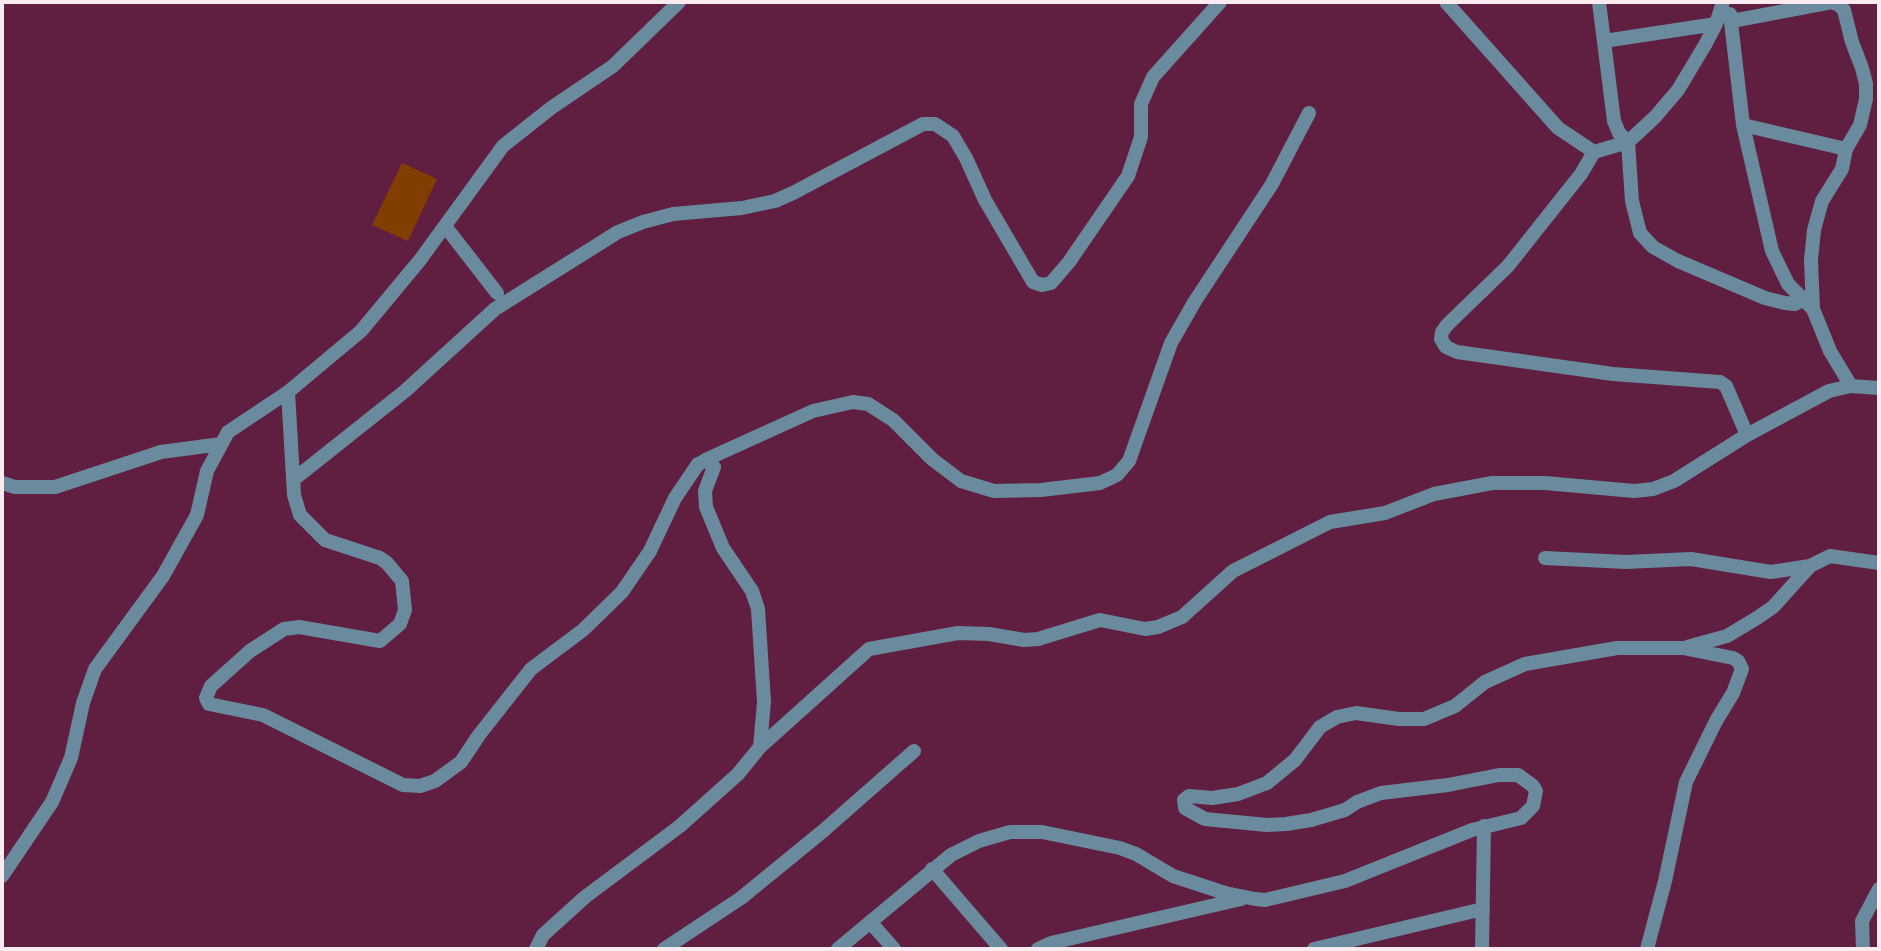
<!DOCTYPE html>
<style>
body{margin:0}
#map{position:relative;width:1881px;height:951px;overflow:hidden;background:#601e40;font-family:"Noto Serif",serif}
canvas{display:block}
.frame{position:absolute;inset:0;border:4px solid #fbeaf0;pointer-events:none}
</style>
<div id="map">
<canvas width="1881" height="951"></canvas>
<div class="frame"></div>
</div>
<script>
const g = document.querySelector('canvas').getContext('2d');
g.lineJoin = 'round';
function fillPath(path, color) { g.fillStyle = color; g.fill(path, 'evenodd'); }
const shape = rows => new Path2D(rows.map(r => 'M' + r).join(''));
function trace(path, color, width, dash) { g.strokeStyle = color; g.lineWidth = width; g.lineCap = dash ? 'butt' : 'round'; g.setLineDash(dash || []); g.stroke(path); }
const green = shape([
 [402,163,437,179,408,241,372,225]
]);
const minor = shape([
 [1446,2,1558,128,1594,152,1628,142,1655,117,1678,90,1705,45,1716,24,1723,2],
 [1599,2,1614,121,1619,133,1628,142,1632,201,1640,233,1653,247,1678,261,1765,298,1785,303,1795,304,1802,300],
 [1730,14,1743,125,1772,251,1788,284,1813,309,1830,351,1851,386],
 [1732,21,1832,2,1839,5,1844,10,1852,42,1862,68,1866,84,1866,99,1860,125,1846,149,1842,169,1822,201,1814,230,1811,260,1813,309],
 [1604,41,1716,24],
 [1743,125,1846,149],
 [1594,152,1581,174,1508,266,1447,325,1442,332,1441,339,1446,347,1457,352,1613,374,1720,382,1726,386,1747,435],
 [445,226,497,293],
 [288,392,294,495,300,515,325,540,380,558,387,563,402,581,405,610,400,624,380,641,299,627,284,629,250,651,211,686,206,698,209,704,263,715,403,785,420,786,435,781,461,762,479,735,531,669,583,630,622,592,650,551,675,498,698,464,708,460,714,467,705,491,706,507,723,548,752,591,758,609,764,702,760,747],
 [705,460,813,411,853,402,868,404,893,420,932,459,961,481,994,491,1041,490,1100,483,1117,475,1129,461,1171,343,1195,301,1272,184,1309,113],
 [293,480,405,391,495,309,618,232,643,222,673,214,742,208,775,201,793,193,923,124,935,124,953,136,966,158,985,200,1033,282,1042,285,1051,283,1069,262,1128,176,1141,137,1141,104,1153,77,1220,2],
 [2,483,15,487,55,487,161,452,221,444],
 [1545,558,1626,562,1691,559,1771,572,1810,566],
 [1687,647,1727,636,1757,618,1773,607,1810,566,1830,556,1879,563],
 [932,869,1001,949],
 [2,876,52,802,71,758,83,703,95,669,163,576,197,515,207,471,228,432,288,392,361,331,420,260,503,146,551,108,613,66,679,2],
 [871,923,894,949],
 [536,949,543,935,585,897,680,826,738,774,760,747,869,649,958,633,989,634,1024,640,1038,639,1100,620,1145,629,1158,627,1182,617,1233,571,1330,522,1385,513,1434,494,1492,483,1545,483,1634,491,1653,489,1674,481,1747,435,1829,391,1851,386,1879,388],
 [664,949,741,898,823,831,914,751],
 [838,949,951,855,979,841,1010,832,1042,832,1120,848,1136,854,1173,876,1225,893,1255,899,1265,900,1345,881,1472,830,1521,818,1533,806,1536,791,1533,786,1518,775,1499,775,1448,785,1381,793,1357,802,1345,810,1311,820,1286,824,1267,825,1205,819,1185,808,1184,800,1189,796,1212,798,1238,794,1267,783,1295,760,1320,727,1337,717,1356,713,1399,719,1424,719,1455,706,1485,682,1525,664,1617,648,1683,648,1733,658,1738,661,1742,669,1733,693,1716,721,1686,782,1665,881,1647,949],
 [1038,949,1051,943,1241,899],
 [1314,949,1483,909],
 [1482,949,1484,826],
 [1863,949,1862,921,1879,889]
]);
fillPath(green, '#823d00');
trace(minor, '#698b9d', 14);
</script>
